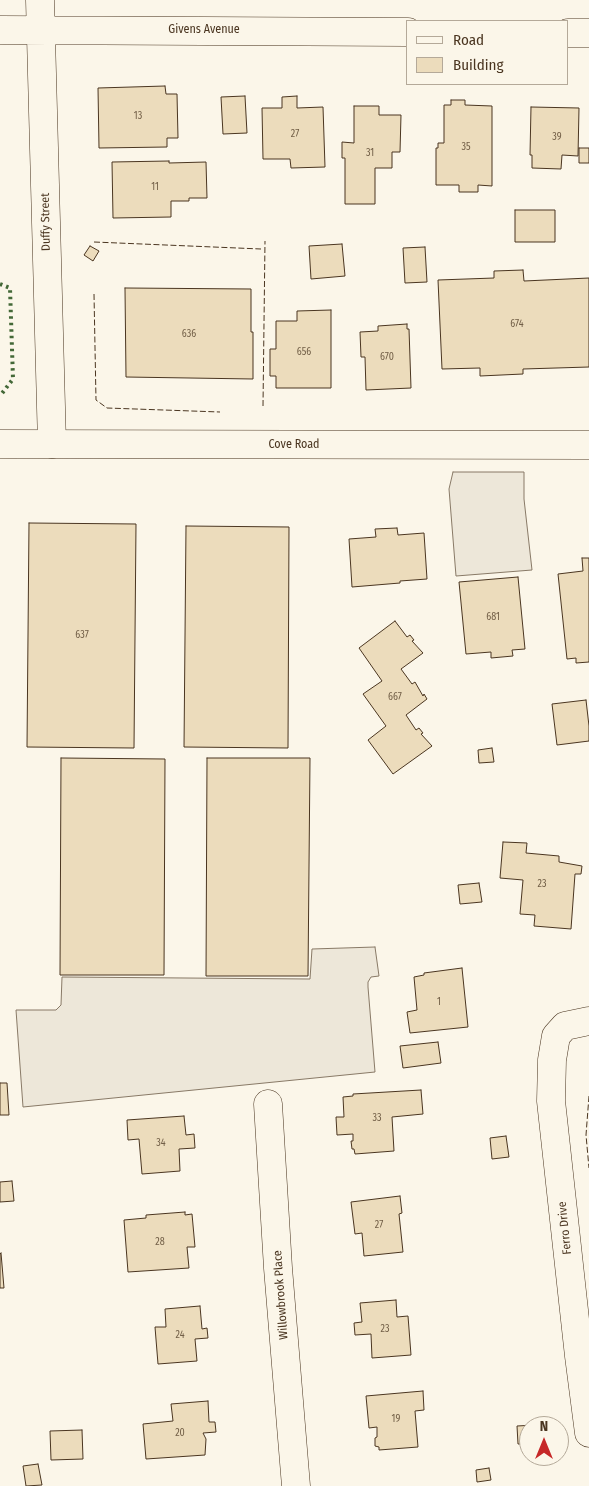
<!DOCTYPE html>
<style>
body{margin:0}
#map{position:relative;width:589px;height:1486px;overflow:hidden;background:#fbf6e9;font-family:"Fira Sans Condensed",sans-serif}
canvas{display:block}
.legend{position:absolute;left:406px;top:20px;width:162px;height:65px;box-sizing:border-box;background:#fbf6e9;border:1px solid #b4a999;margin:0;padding:6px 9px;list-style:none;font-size:15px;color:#4a3520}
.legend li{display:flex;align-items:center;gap:10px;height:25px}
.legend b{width:25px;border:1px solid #b4a999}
.north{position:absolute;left:519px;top:1416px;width:50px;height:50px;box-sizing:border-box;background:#fbf6e9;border:1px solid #b4a999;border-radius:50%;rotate:0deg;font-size:14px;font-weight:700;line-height:20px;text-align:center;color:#4a3520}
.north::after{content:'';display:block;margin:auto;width:18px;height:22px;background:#c62828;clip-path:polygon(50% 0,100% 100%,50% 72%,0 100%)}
</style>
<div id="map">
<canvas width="589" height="1486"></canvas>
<ul class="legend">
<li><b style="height:6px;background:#fbf6e9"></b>Road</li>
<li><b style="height:14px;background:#ecdcbc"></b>Building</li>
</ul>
<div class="north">N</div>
</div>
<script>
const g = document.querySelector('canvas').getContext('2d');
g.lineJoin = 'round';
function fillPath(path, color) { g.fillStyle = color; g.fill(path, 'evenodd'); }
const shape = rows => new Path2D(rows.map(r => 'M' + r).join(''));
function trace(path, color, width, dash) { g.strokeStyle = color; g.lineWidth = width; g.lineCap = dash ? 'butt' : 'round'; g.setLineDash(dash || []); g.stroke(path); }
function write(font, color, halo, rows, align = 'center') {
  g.font = font + ' "Fira Sans Condensed",sans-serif'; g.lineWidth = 4; g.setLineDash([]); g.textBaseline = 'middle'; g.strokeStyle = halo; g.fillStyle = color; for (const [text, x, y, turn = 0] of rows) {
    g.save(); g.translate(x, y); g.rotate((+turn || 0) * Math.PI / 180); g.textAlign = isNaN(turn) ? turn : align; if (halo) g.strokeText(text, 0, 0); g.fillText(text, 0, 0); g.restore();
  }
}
const parking = shape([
 [453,472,524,472,524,499,532,570,456,576,449,489,453,472],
 [375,947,379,976,371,977,368,982,368,987,375,1072,23,1107,16,1010,56,1010,61,1005,62,977,310,979,312,949,375,947]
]);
const building = shape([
 [165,86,166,94,177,94,178,138,167,138,167,147,99,148,98,88,165,86],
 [245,96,247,133,223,134,221,97,245,96],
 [297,96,297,108,323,107,325,167,291,168,290,159,263,159,262,108,282,108,282,97,297,96],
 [451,100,465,100,465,105,492,106,492,186,478,185,478,192,459,192,459,185,436,185,436,148,438,148,438,143,444,143,444,105,451,105,451,100],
 [354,106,379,106,379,115,401,115,400,152,392,152,392,168,375,168,375,204,345,204,345,158,342,158,342,142,354,143,354,106],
 [531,107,579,108,578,156,562,155,561,169,532,168,532,155,530,155,531,107],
 [579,148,589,148,589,163,579,163,579,148],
 [169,161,169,163,206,162,207,198,189,198,189,201,171,201,171,217,113,218,112,162,169,161],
 [515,210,555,210,555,242,515,242,515,210],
 [342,244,345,276,311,279,309,246,342,244],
 [90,246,99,251,93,261,84,255,90,246],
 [425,247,427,282,405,283,403,248,425,247],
 [523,270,524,281,589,278,589,367,523,369,523,374,480,376,480,368,442,369,438,280,494,278,494,271,523,270],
 [125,288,251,289,251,332,253,332,253,379,126,377,125,288],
 [331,310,331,388,276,388,276,376,270,376,270,349,276,349,276,321,297,321,297,311,331,310],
 [407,324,407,329,409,329,411,388,366,390,365,357,361,357,360,332,378,331,378,326,407,324],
 [29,523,136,524,134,748,27,747,29,523],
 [186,526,289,527,288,748,184,747,186,526],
 [397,528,398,535,424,533,427,579,400,581,400,583,352,587,349,539,376,537,375,529,397,528],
 [582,558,589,558,589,662,576,663,576,658,567,659,558,574,583,571,582,558],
 [518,577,525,649,512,650,513,656,491,658,491,652,466,654,459,582,518,577],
 [395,621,407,637,410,635,414,640,412,641,423,653,401,669,412,684,415,682,423,696,424,694,427,699,406,715,416,730,419,728,423,733,421,734,432,746,393,774,368,740,386,726,363,694,382,681,359,648,395,621],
 [586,700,589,726,589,741,557,745,552,704,586,700],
 [492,748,494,762,479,763,478,750,492,748],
 [61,758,165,759,164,975,60,975,61,758],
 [207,758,310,758,308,976,206,976,207,758],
 [503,842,527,843,526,853,559,856,559,862,582,866,581,874,575,874,571,929,534,926,535,915,520,914,523,880,500,878,503,842],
 [479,883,482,902,460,904,458,885,479,883],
 [462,968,468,1027,410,1033,407,1012,417,1010,414,977,424,975,424,973,462,968],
 [438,1042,441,1063,403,1068,400,1046,438,1042],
 [0,1083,7,1083,9,1115,0,1115,0,1083],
 [421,1090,423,1114,392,1117,394,1151,355,1154,354,1149,352,1149,351,1141,353,1141,353,1134,337,1135,336,1117,344,1117,343,1097,353,1096,353,1094,421,1090],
 [184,1116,186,1135,194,1134,195,1148,179,1149,180,1171,142,1174,139,1139,128,1140,127,1120,184,1116],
 [506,1136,509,1157,492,1159,490,1138,506,1136],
 [12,1181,14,1201,0,1202,0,1182,12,1181],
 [400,1196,402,1213,399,1214,403,1252,364,1256,362,1233,355,1234,351,1202,400,1196],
 [185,1212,185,1215,192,1214,195,1247,187,1247,189,1268,128,1272,124,1220,146,1218,146,1215,185,1212],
 [1,1253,4,1288,0,1288,0,1254,1,1253],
 [396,1300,397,1317,408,1316,411,1355,372,1358,371,1334,355,1335,354,1323,362,1322,360,1303,396,1300],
 [200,1306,202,1329,207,1328,208,1338,195,1339,197,1361,158,1364,155,1327,166,1327,165,1309,200,1306],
 [423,1391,424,1410,415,1411,418,1447,379,1450,379,1447,375,1446,375,1438,377,1437,377,1427,369,1428,366,1396,423,1391],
 [208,1401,209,1422,215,1422,216,1432,203,1433,206,1439,205,1455,146,1459,143,1424,173,1421,171,1404,208,1401],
 [535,1425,535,1426,529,1426,529,1444,518,1444,517,1426,535,1425],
 [82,1430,83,1459,51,1460,50,1431,82,1430],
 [38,1464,42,1485,26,1486,23,1466,38,1464],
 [489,1468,491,1480,477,1482,476,1470,489,1468]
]);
const minor = shape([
 [40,0,52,444],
 [0,30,408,32],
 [568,33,589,33],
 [589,1021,565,1026,556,1036,552,1060,551,1101,579,1356,589,1433],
 [268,1104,278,1268,296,1486]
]);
const secondary = shape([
 [0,444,589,445]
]);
const hedge = shape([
 [0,284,10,288,13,379,0,396]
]);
const fence = shape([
 [94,242,261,249],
 [94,294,96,400,107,408,220,412],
 [263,406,265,241],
 [589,1096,586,1135,589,1168]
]);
const numberNames = [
 ["13",138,116],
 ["27",295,134],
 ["39",557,137],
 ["35",466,147],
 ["31",370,153],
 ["11",155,187],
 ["674",517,324],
 ["636",189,334],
 ["656",304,352],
 ["670",387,357],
 ["681",493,617],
 ["637",82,635],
 ["667",395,697],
 ["23",542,884],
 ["1",439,1002],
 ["33",377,1118],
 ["34",161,1143],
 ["27",379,1225],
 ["28",160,1242],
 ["23",385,1329],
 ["24",180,1335],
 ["19",396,1419],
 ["20",180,1433]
];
const streetNames = [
 ["Givens Avenue",204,30],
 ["Duffy Street",46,222,-91],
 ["Cove Road",294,445],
 ["Ferro Drive",565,1228,-96],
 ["Willowbrook Place",281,1295,-94]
];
fillPath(parking, '#ede7d9');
trace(parking, '#887966', 1);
fillPath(building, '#ecdcbc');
trace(building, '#4a3520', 1);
trace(minor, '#4a3520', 29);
trace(secondary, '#4a3520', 29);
trace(minor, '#fbf6e9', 28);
trace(secondary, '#fbf6e9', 28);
trace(hedge, '#436837', 4, [2.5, 4]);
trace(fence, '#4a3520', 1, [6, 2.5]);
write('10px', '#725f47', null, numberNames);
write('12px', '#4a3520', '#fbf6e9', streetNames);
</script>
